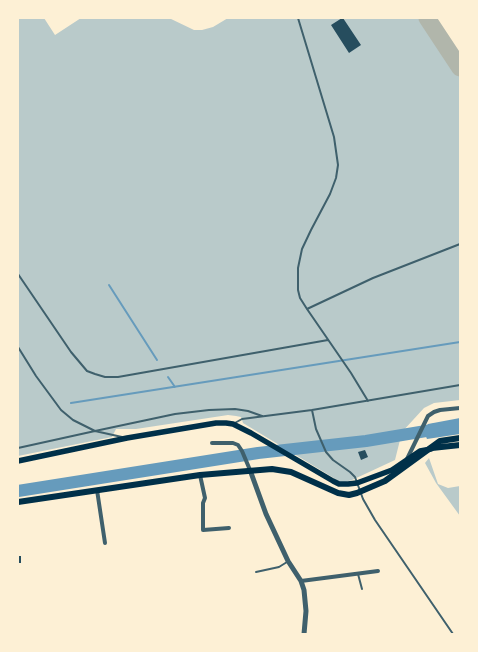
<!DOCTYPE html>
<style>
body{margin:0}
#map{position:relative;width:478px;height:652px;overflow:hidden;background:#fdf0d5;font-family:Mulish,sans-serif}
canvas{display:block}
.frame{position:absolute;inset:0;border:19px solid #fdf0d5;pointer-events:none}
</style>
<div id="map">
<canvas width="478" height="652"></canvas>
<div class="frame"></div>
</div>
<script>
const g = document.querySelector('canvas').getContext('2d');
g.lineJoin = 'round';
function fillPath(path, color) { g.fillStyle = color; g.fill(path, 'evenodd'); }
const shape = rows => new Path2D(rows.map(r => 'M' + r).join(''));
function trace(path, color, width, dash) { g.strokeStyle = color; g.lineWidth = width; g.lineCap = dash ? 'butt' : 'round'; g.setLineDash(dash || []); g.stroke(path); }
const green = shape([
 [18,18,44,18,55,35,81,18,169,18,194,30,202,30,213,27,228,18,427,18,460,68,460,400,434,403,424,408,402,432,395,460,352,480,342,483,243,423,241,417,236,416,228,415,136,429,116,429,112,437,18,456],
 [429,458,438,484,448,488,460,486,460,516,436,483,425,463]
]);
const water = shape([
 [460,418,460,434,427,439,424,432,428,424]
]);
const stream = shape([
 [109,285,157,360],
 [168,377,175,387],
 [71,403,460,342]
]);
const river = shape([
 [18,491,258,453,366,441,438,429]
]);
const taxiway = shape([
 [427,18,460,68]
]);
const building = shape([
 [342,18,343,18,361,45,349,53,331,25],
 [365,450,368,457,361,460,358,452],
 [18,556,21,556,21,563,18,563]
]);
const service = shape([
 [298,18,334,137,338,165,336,178,330,194,311,230,302,249,298,268,298,290,300,298,307,309,351,373,368,401],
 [18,274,71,352,87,371,95,374,105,377,118,377,328,340],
 [307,309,373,278,460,244],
 [18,347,36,376,61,410,73,420,95,431,175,414,209,410,235,409,248,411,262,416],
 [312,410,316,429,326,452,333,460,350,472,355,477,363,499,375,520,453,634],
 [233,424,242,419,312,410,460,385],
 [18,448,95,431,122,437],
 [256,572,279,567,287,562],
 [358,574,362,589]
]);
const minor = shape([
 [212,443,233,443,238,445,242,451,250,470],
 [407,459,428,416,434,412,440,410,460,408],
 [200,475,205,498,203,503,203,530,229,528],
 [97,490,105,543],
 [301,581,378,571]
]);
const tertiary = shape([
 [250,470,266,514,288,561,301,581,304,590,306,611,304,634]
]);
const secondary = shape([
 [18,461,127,438,216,423,226,423,233,424,251,433,333,481,339,484,348,484,357,483,392,470,420,451,431,449]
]);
const primary = shape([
 [432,448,460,445],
 [18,502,200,475,272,469,291,472,338,493,349,495,357,493,385,481,440,441,460,438]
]);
fillPath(green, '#b9caca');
fillPath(water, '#669bbc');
trace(stream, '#669bbc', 2);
trace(river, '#669bbc', 12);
trace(taxiway, '#b1b6ab', 17);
fillPath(building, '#264d5e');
trace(service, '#3f606c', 2);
trace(minor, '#3f606c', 4);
trace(tertiary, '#3f606c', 5);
trace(secondary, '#003049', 5.5);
trace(primary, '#003049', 6);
</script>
